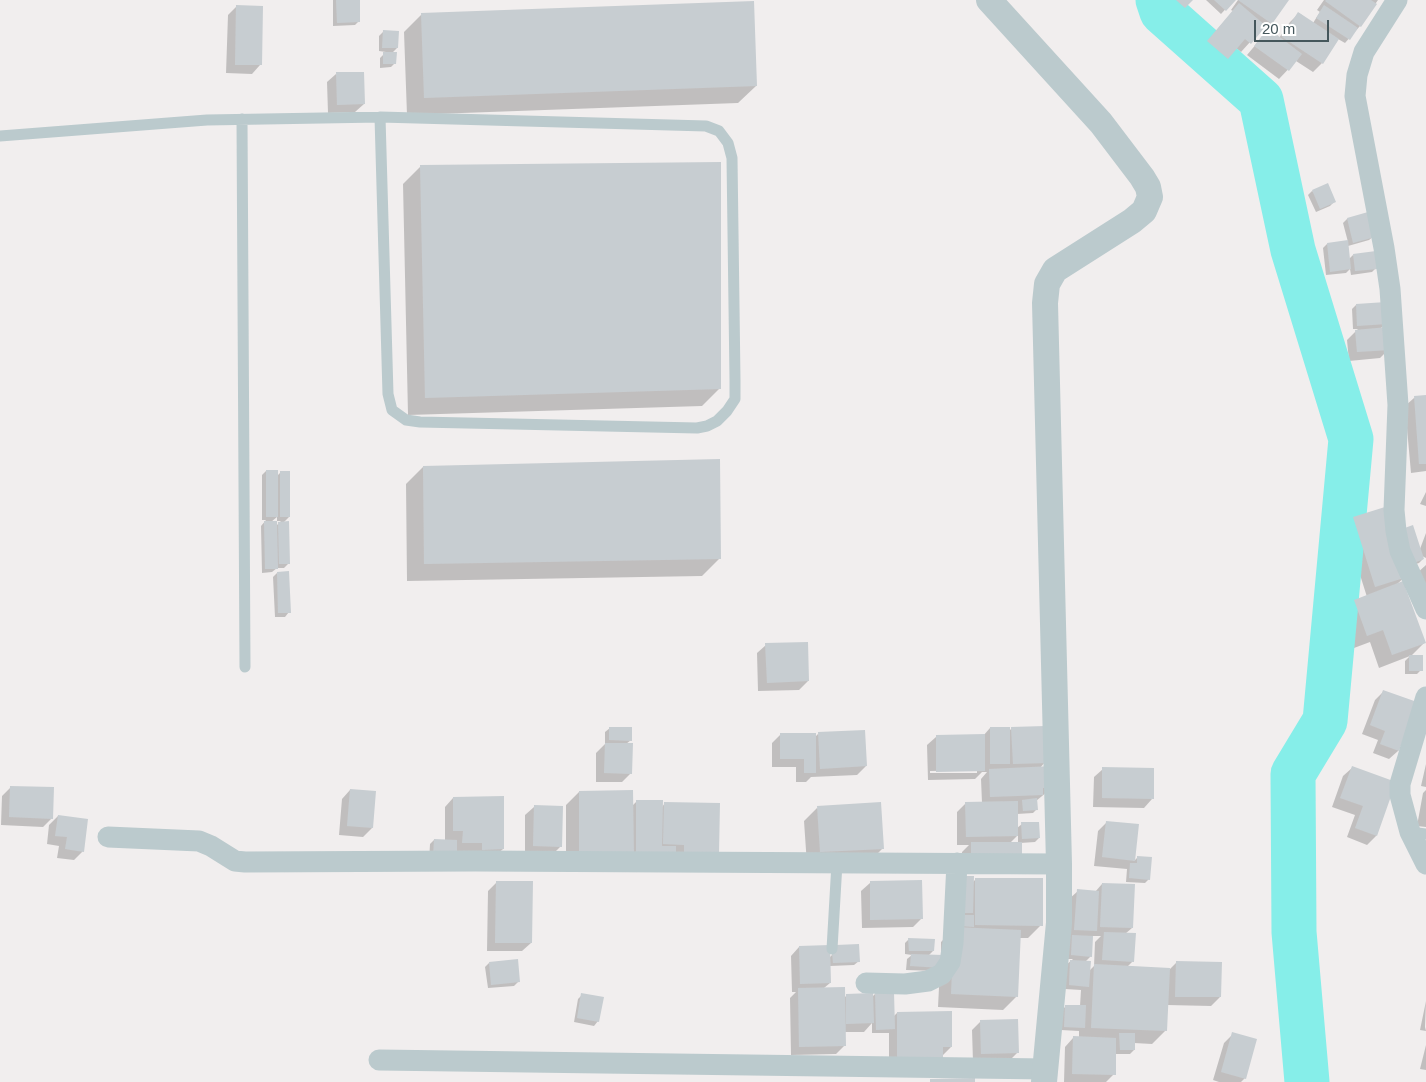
<!DOCTYPE html>
<style>
body{margin:0}
#map{position:relative;width:1426px;height:1082px;overflow:hidden;background:#f1eeee;font-family:Helvetica,sans-serif}
canvas{display:block}
.scale{position:absolute;left:1254px;top:20px;width:75px;height:22px;box-sizing:border-box;border:2px solid #45575c;border-top:0;padding-left:6px;font-size:15px;line-height:18px;white-space:nowrap;color:#45575c;-webkit-text-stroke:4px #fff;paint-order:stroke}
</style>
<div id="map">
<canvas width="1426" height="1082"></canvas>
<div class="scale">20 m</div>
</div>
<script>
const g = document.querySelector('canvas').getContext('2d');
g.lineJoin = 'round';
function fillPath(path, color) { g.fillStyle = color; g.fill(path, 'evenodd'); }
const shape = rows => new Path2D(rows.map(r => 'M' + r).join(''));
function trace(path, color, width, dash) { g.strokeStyle = color; g.lineWidth = width; g.lineCap = dash ? 'butt' : 'round'; g.setLineDash(dash || []); g.stroke(path); }
const shadow = shape([
 [333,0,358,0,359,21,355,25,333,26],
 [1158,0,1191,0,1176,16],
 [1206,0,1234,0,1221,14],
 [1238,0,1287,0,1271,24,1262,32,1260,31,1241,52,1236,48,1219,67,1199,51,1233,11,1231,10],
 [1324,0,1378,0,1360,26,1345,43,1338,39,1322,63,1313,72,1296,61,1279,79,1247,55,1268,30,1279,38,1290,22,1299,13,1313,23,1320,12,1317,10],
 [236,7,260,65,252,74,226,73,228,15],
 [421,15,756,86,738,103,407,115,404,32],
 [383,32,397,48,391,54,395,63,391,67,380,68,380,58,386,52,379,51,379,36],
 [336,74,364,104,355,112,328,113,327,82],
 [420,167,720,388,702,406,408,415,403,184],
 [1312,191,1334,202,1330,206,1316,212,1308,195],
 [1368,214,1374,236,1369,240,1348,246,1349,259,1353,255,1376,268,1372,272,1351,275,1350,269,1346,273,1326,275,1323,248,1327,244,1348,242,1343,223,1347,219],
 [1356,305,1386,323,1380,329,1389,349,1380,358,1349,361,1347,340,1358,329,1353,329,1352,309],
 [1426,397,1426,471,1411,473,1405,406,1414,398],
 [423,467,720,558,702,576,407,581,406,484],
 [266,471,277,476,281,472,289,517,283,523,288,564,284,568,277,568,272,572,262,573,261,526,266,520,262,520,262,475],
 [277,517,277,521,281,521,276,526,271,522],
 [1426,492,1426,506,1420,504],
 [1354,518,1406,576,1396,585,1425,642,1410,657,1421,670,1417,674,1405,674,1405,661,1410,656,1379,668,1370,642,1354,648,1341,614,1355,601,1367,597,1345,527],
 [1426,533,1426,558,1422,556,1423,559,1419,563,1407,567,1420,549],
 [1426,565,1426,613,1416,574],
 [277,573,289,612,285,617,275,617,273,577],
 [766,645,808,681,799,690,758,691,757,653],
 [1384,691,1416,703,1398,751,1389,759,1373,753,1378,740,1362,734,1375,700],
 [610,728,631,740,626,744,631,773,622,782,596,782,596,753,605,744,605,732],
 [990,728,1009,731,1012,728,1045,762,1040,768,1053,787,1036,801,1037,809,1033,813,1017,814,1017,828,1022,824,1039,838,1035,842,1020,843,962,870,962,852,969,845,957,845,957,812,966,803,982,803,981,779,987,772,982,772,975,779,928,780,927,745,936,737,983,736],
 [977,770,977,773,930,773,930,771],
 [1018,835,1018,843,1010,843],
 [781,734,815,737,818,734,866,766,857,775,811,777,806,782,796,782,796,767,772,767,772,743],
 [1426,764,1426,787,1421,786],
 [1352,768,1395,783,1376,836,1367,845,1347,837,1355,815,1332,807,1343,776],
 [1103,769,1152,799,1144,808,1093,807,1094,777],
 [11,787,52,818,43,827,1,825,2,796],
 [350,790,374,792,372,828,363,837,339,835,342,799],
 [1426,790,1426,827,1417,826,1423,793],
 [579,792,632,806,637,801,662,807,665,803,718,854,566,871,566,805],
 [453,798,503,849,494,857,429,861,430,844,434,840,445,840,445,807],
 [534,807,561,846,552,855,525,855,525,815],
 [817,808,883,848,869,862,807,865,804,821],
 [58,816,83,851,74,860,57,858,59,846,47,844,49,825],
 [1107,822,1134,861,1138,857,1149,879,1145,883,1126,882,1127,869,1094,866,1098,831],
 [976,879,1041,925,1028,938,1019,938,1016,997,1003,1010,938,1007,940,968,936,971,906,970,907,959,912,955,905,954,905,943,909,939,933,951,928,956,941,956,941,942,954,929,972,883],
 [497,882,531,943,522,951,487,951,488,891],
 [870,883,922,918,913,927,862,928,861,891],
 [1102,884,1132,928,1125,934,1133,961,1127,967,1168,971,1176,963,1220,997,1211,1006,1167,1005,1166,1030,1152,1044,1134,1043,1134,1050,1130,1054,1115,1054,1114,1074,1106,1082,1064,1082,1065,1047,1073,1038,1079,1038,1079,1031,1061,1030,1062,1010,1066,1006,1080,1006,1081,990,1065,989,1066,965,1073,959,1068,959,1069,899,1078,891,1095,892],
 [1092,936,1101,936,1095,942,1094,966,1089,971,1085,962,1091,956],
 [799,947,829,958,832,955,832,950,859,961,854,965,830,966,830,983,824,988,844,998,847,995,872,997,876,993,893,1017,897,1013,951,1047,942,1056,889,1070,889,1033,872,1033,872,1023,864,1032,844,1032,845,1045,836,1054,791,1055,790,998,796,992,792,992,791,956],
 [489,963,518,982,514,986,488,988,485,967],
 [582,995,598,1021,594,1026,574,1022,578,999],
 [1426,1001,1425,1027,1426,1031,1420,1030],
 [981,1021,1018,1052,1009,1061,973,1062,972,1030],
 [1233,1034,1245,1078,1241,1082,1219,1082,1213,1080,1224,1043],
 [1426,1045,1426,1070,1420,1069]
]);
const river = shape([
 [1158,0,1162,12,1261,100,1293,250,1351,439,1325,721,1293,774,1294,932,1307,1082]
]);
const building = shape([
 [336,0,360,0,360,22,337,23],
 [1176,0,1193,0,1185,8],
 [1214,0,1236,0,1226,11],
 [1238,0,1289,0,1272,24],
 [1326,0,1371,0,1377,4,1361,27,1325,1],
 [754,1,757,86,424,98,421,13],
 [1239,3,1266,26,1251,44,1245,39,1228,59,1207,41],
 [236,5,263,6,262,65,235,65],
 [1324,5,1358,28,1350,40,1316,18],
 [1298,12,1339,39,1323,64,1282,37],
 [1268,28,1302,54,1289,71,1254,46],
 [383,30,399,31,398,48,382,48],
 [383,52,397,52,396,64,383,64],
 [336,72,364,72,365,104,337,105],
 [721,162,721,389,425,398,420,165],
 [1328,183,1336,202,1320,209,1312,190],
 [1368,212,1375,237,1353,243,1347,218],
 [1348,240,1351,269,1330,272,1327,243],
 [1376,251,1378,269,1355,271,1353,254],
 [1386,302,1387,324,1357,326,1356,304],
 [1388,327,1390,350,1357,352,1355,330],
 [1426,395,1426,464,1419,464,1414,396],
 [720,459,721,559,424,564,423,466],
 [266,470,278,470,278,517,266,517],
 [280,471,290,471,290,517,280,517],
 [1385,507,1407,577,1375,587,1353,517],
 [264,521,277,521,278,569,265,569],
 [289,521,290,564,279,564,278,522],
 [1413,525,1424,559,1411,564,1399,530],
 [289,571,291,613,278,613,277,572],
 [1403,581,1426,643,1392,655,1383,630,1367,636,1354,600],
 [808,642,809,681,767,683,765,643],
 [1409,655,1423,655,1423,671,1409,671],
 [1383,690,1417,702,1399,751,1380,744,1385,731,1370,725],
 [1045,726,1047,763,1013,764,1011,727],
 [609,727,632,727,632,741,609,740],
 [990,727,1010,727,1010,764,990,764],
 [865,730,867,766,820,769,818,732],
 [780,733,816,733,816,773,804,773,804,759,780,759],
 [985,734,985,771,936,772,936,735],
 [605,743,633,743,632,774,604,773],
 [1053,766,1054,788,1043,788,1043,795,990,797,989,769],
 [1352,766,1396,782,1377,836,1355,828,1363,806,1340,798],
 [1102,767,1154,768,1154,799,1102,798],
 [10,786,54,787,53,819,9,817],
 [350,789,376,791,373,828,347,826],
 [633,790,634,858,579,859,579,791],
 [504,796,504,849,482,850,482,843,462,843,463,831,453,831,453,797],
 [1037,798,1038,810,1023,811,1022,800],
 [636,800,663,800,662,846,676,846,676,857,636,857],
 [1018,801,1018,836,966,837,965,802],
 [664,802,720,803,719,854,684,854,684,845,663,844],
 [881,802,884,849,820,852,817,806],
 [534,805,563,806,562,847,533,846],
 [58,815,88,819,84,852,65,849,67,837,55,836],
 [1106,821,1139,824,1135,861,1102,857],
 [1021,822,1039,822,1040,838,1022,839],
 [434,839,457,840,457,859,433,858],
 [971,842,1022,842,1022,861,971,862],
 [1137,856,1152,857,1150,880,1129,878,1130,863,1137,863],
 [960,876,974,876,973,913,959,913],
 [975,878,1043,878,1043,926,975,925],
 [922,880,923,919,870,920,870,881],
 [496,881,533,881,532,943,495,943],
 [1102,883,1135,884,1133,928,1100,927],
 [1077,889,1099,891,1097,931,1074,930],
 [961,915,974,915,974,927,960,926],
 [954,927,1021,930,1018,997,951,994],
 [1104,932,1136,933,1134,962,1102,960],
 [1072,935,1093,936,1092,957,1071,955],
 [908,938,935,939,934,951,909,951],
 [859,944,860,962,833,963,832,953,836,953,836,945],
 [830,945,831,983,800,984,799,946],
 [911,954,943,955,942,968,910,966],
 [518,959,520,982,491,985,489,962],
 [1070,960,1091,961,1089,987,1069,985],
 [1176,961,1222,962,1221,997,1175,997],
 [1094,964,1170,968,1167,1031,1091,1028],
 [845,987,846,1046,799,1047,798,988],
 [875,992,894,992,895,1029,876,1030],
 [581,993,604,997,599,1022,577,1018],
 [873,993,874,1023,846,1024,846,994],
 [1065,1005,1086,1005,1085,1028,1064,1027],
 [952,1011,952,1047,943,1047,943,1061,897,1062,897,1012],
 [1018,1019,1019,1053,981,1054,980,1020],
 [1232,1032,1257,1039,1246,1079,1221,1072],
 [1119,1033,1135,1033,1135,1050,1120,1050],
 [1073,1036,1116,1038,1116,1075,1072,1074],
 [975,1078,975,1082,930,1082,930,1079]
]);
const service = shape([
 [242,119,245,667],
 [0,136,207,120,380,117,706,126,719,131,728,143,732,158,735,380,735,399,727,411,717,421,707,426,697,428,420,422,406,420,392,410,388,394,380,117],
 [1410,832,1426,834],
 [832,949,837,863]
]);
const minor = shape([
 [1397,0,1364,52,1357,75,1355,96,1384,248,1390,289,1398,405,1394,510,1396,531,1400,551,1426,609],
 [1426,697,1400,784,1400,795,1410,832,1426,864],
 [108,837,199,841,211,846,235,861,245,862,475,861,1059,864],
 [866,983,905,984,928,981,942,974,950,962,953,943,957,863],
 [379,1060,1046,1069]
]);
const tertiary = shape([
 [989,0,1101,123,1142,177,1148,187,1150,197,1144,211,1132,221,1055,270,1047,284,1045,303,1059,864,1059,923,1044,1082]
]);
fillPath(shadow, '#0003');
trace(river, '#86eee9', 45);
fillPath(building, '#c7cdd1');
trace(service, '#bbcacd', 11);
trace(minor, '#bbcacd', 21);
trace(tertiary, '#bbcacd', 26);
</script>
